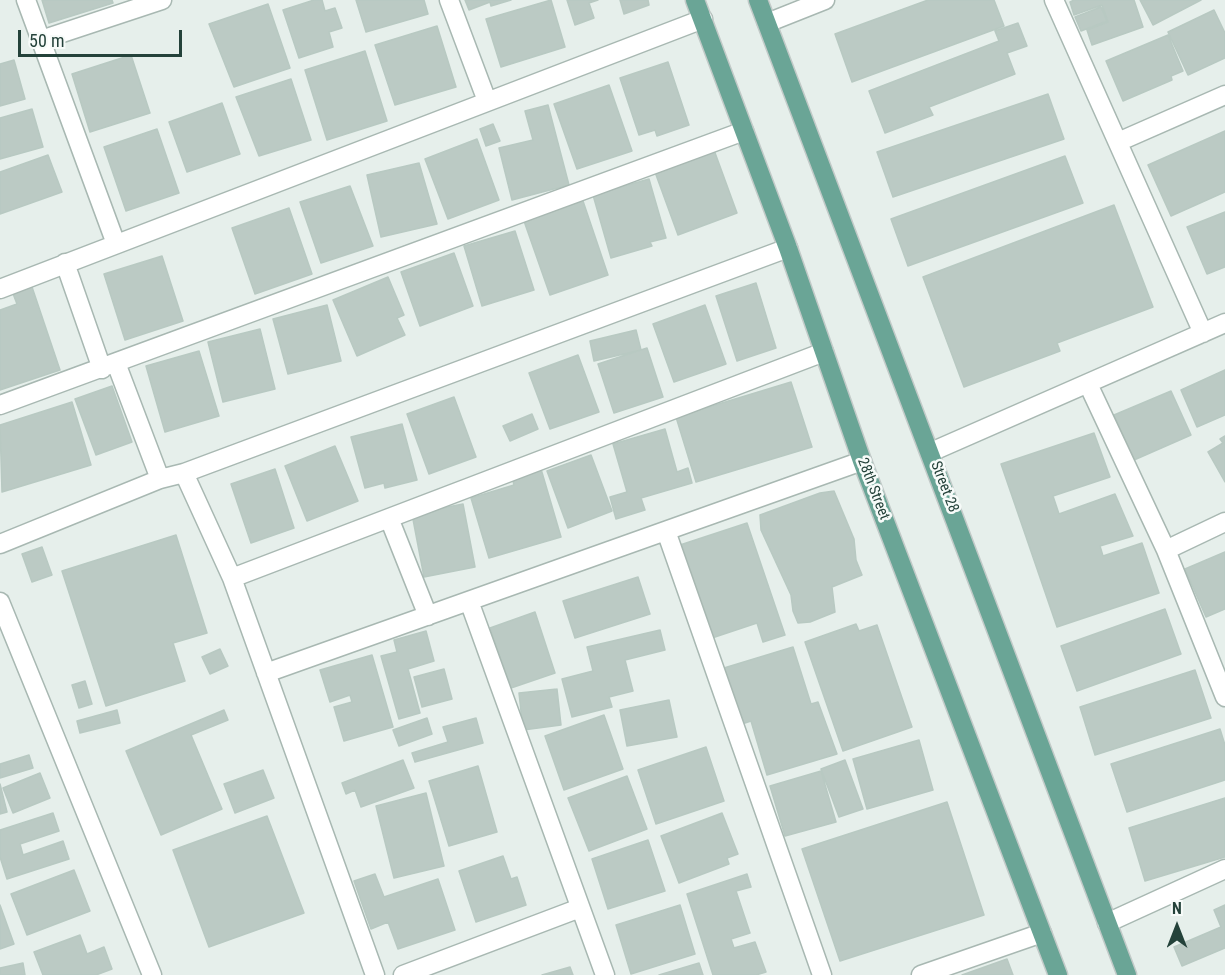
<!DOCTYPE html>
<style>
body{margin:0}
#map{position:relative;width:1225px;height:975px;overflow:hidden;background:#e6efeb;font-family:"Roboto Condensed",sans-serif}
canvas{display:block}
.north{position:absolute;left:1147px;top:897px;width:60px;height:60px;-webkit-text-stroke:4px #f7fbf9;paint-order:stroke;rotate:0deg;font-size:16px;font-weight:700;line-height:24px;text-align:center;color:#24423a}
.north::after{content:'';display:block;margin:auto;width:21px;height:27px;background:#24423a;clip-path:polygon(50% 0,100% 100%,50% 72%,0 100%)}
.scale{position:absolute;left:18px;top:30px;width:164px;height:27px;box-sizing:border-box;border:3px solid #24423a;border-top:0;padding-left:8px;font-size:18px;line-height:21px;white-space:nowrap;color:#24423a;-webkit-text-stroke:4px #f7fbf9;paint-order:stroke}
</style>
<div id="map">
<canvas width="1225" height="975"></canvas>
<div class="north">N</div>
<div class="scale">50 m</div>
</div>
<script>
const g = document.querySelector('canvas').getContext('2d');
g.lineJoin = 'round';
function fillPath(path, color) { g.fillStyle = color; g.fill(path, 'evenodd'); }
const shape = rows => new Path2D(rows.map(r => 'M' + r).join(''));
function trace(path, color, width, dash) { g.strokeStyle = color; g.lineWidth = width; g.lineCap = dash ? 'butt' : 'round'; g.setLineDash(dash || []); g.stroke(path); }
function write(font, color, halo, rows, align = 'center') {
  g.font = font + ' "Roboto Condensed",sans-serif'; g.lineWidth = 5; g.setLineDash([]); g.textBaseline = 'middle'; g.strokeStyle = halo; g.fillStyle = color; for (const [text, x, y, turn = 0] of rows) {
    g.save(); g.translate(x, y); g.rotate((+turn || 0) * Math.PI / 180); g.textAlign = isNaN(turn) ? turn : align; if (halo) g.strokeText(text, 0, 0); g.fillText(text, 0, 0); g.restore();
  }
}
const building = shape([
 [42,0,112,0,113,3,49,23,42,0],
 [314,0,322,0,325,11,335,8,342,28,329,32,333,47,299,58,283,10,314,0],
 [356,0,424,0,428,14,366,32,356,0],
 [465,0,511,0,491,6,490,2,469,10,465,0],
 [551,0,565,47,501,67,486,19,551,0],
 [567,0,598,0,589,3,594,18,575,25,567,0],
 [620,0,648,0,649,5,624,14,620,0],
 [928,0,994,0,1004,26,852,82,835,34,928,0],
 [1074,0,1134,0,1143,27,1092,45,1087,30,1108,22,1102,5,1074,15,1070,2,1074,0],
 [1140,0,1201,0,1153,25,1140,0],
 [268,4,290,68,234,87,209,24,268,4],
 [1101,7,1107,21,1081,31,1075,17,1101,7],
 [1214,10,1225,33,1225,58,1188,75,1168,32,1214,10],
 [1018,23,1027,46,1007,53,1015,74,929,107,933,115,885,133,869,91,999,41,995,31,1018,23],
 [437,26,456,87,395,105,375,45,437,26],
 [1168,35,1183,71,1171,76,1172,80,1123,101,1106,61,1168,35],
 [365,51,387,121,327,140,305,70,365,51],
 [131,55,150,113,90,132,72,74,131,55],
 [14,60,25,99,0,106,0,64,14,60],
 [668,62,689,125,657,136,655,130,639,135,620,78,668,62],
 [291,79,311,140,259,156,236,97,291,79],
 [609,85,632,151,577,169,554,104,609,85],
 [1048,94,1064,139,893,197,877,152,1048,94],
 [222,103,240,154,187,172,169,122,222,103],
 [548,105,569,185,512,200,499,148,533,140,525,111,548,105],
 [32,109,43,147,0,159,0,118,32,109],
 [493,124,500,141,486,146,480,129,493,124],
 [157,129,179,193,126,211,104,147,157,129],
 [1225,131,1225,192,1171,216,1148,165,1225,131],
 [477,139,499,200,448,219,425,159,477,139],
 [714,150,737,213,678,235,655,172,714,150],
 [48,155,62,192,0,214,0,172,48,155],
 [1065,156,1083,203,908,266,891,219,1065,156],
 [419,163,437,224,381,237,367,175,419,163],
 [649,179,666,238,650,242,652,246,611,258,593,195,649,179],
 [350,186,373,246,321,263,300,202,350,186],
 [583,201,608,275,550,295,524,221,583,201],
 [1114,205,1153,307,1057,343,1060,351,964,387,923,277,1114,205],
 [289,208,312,274,255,294,232,228,289,208],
 [1225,212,1225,267,1207,274,1187,227,1225,212],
 [515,231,534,290,482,306,464,246,515,231],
 [454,253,473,306,420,326,401,272,454,253],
 [162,256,183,321,125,340,104,274,162,256],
 [388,277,404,315,397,318,405,335,357,356,333,300,388,277],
 [756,283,776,348,737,361,716,296,756,283],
 [31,284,60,370,0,390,0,310,17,304,12,291,31,284],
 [327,305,341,361,288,374,273,319,327,305],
 [705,305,726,364,674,382,653,324,705,305],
 [260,329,275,389,223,402,208,342,260,329],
 [636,330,641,350,594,361,590,341,636,330],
 [647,348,663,397,614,413,598,364,647,348],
 [199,351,219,416,165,432,146,366,199,351],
 [578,355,599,412,550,429,529,373,578,355],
 [1225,370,1225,415,1197,427,1181,390,1225,370],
 [791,382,812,447,696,482,676,417,791,382],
 [112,386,132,442,96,455,75,399,112,386],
 [1171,391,1191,435,1134,460,1114,415,1171,391],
 [454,397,476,457,429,474,407,414,454,397],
 [72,402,91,465,2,492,0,425,72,402],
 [532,414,538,429,510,441,503,426,532,414],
 [402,424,417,480,385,488,384,483,365,488,351,437,402,424],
 [665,429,677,472,688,468,692,483,641,498,645,510,616,519,610,497,627,492,613,444,665,429],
 [1094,433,1110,477,1053,496,1059,514,1115,494,1133,536,1100,546,1103,556,1142,543,1159,593,1057,627,1001,464,1094,433],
 [1225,436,1225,482,1208,452,1223,443,1220,439,1225,436],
 [335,446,358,501,307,521,285,466,335,446],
 [591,455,612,511,568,528,547,471,591,455],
 [275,469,294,528,251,543,231,484,275,469],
 [541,469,561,537,489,558,471,498,514,485,512,477,541,469],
 [834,491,854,539,856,560,862,575,832,587,835,612,810,622,798,623,793,611,791,595,761,530,760,515,820,493,834,491],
 [463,504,475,567,424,577,412,514,463,504],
 [747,523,785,635,763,642,757,623,712,638,680,545,747,523],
 [176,535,207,633,173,643,185,681,106,706,62,571,176,535],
 [42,547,52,575,32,582,22,554,42,547],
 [1225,552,1225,609,1206,617,1185,569,1225,552],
 [638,577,650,614,575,638,563,601,638,577],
 [1165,609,1181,654,1077,691,1061,646,1165,609],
 [535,612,555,673,511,688,490,628,535,612],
 [856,624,859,631,877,625,912,727,843,751,805,642,856,624],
 [660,630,665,650,625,660,633,691,609,697,612,707,572,717,562,679,593,671,587,647,660,630],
 [426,631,434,661,408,669,420,713,399,719,381,656,397,652,394,640,426,631],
 [793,647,811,704,818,702,837,754,767,775,751,721,742,724,724,668,793,647],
 [220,649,228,666,210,674,202,657,220,649],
 [372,655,393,727,344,741,334,707,352,702,350,695,330,702,320,670,372,655],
 [444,669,452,699,422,707,414,677,444,669],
 [1195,670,1211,718,1095,755,1080,707,1195,670],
 [85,681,92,704,79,708,72,685,85,681],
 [557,689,561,725,523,730,519,693,557,689],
 [669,700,677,737,627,746,620,710,669,700],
 [117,710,120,723,80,733,77,721,117,710],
 [224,710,228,720,191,735,222,809,161,835,126,751,224,710],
 [604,715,623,769,564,790,545,736,604,715],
 [427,718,432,734,399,746,393,730,427,718],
 [476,718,483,743,415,762,412,753,448,742,443,727,476,718],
 [1220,729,1225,745,1225,780,1127,812,1111,764,1220,729],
 [919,740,933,790,867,809,853,759,919,740],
 [706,747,724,801,656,824,638,770,706,747],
 [29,755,33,768,0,778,0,764,29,755],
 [403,760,414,788,361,807,355,790,346,794,342,783,403,760],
 [845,760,863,809,839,817,821,769,845,760],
 [478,766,497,832,449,846,429,781,478,766],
 [263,770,274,798,235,813,224,784,263,770],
 [821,771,836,822,785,836,770,786,821,771],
 [40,773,50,798,13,813,3,788,40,773],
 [627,776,647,829,589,851,568,798,627,776],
 [0,784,7,812,0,814,0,784],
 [426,793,444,866,394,878,376,806,426,793],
 [1225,798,1225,857,1145,881,1129,828,1225,798],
 [947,802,984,915,840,961,802,849,947,802],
 [53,813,59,831,20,844,23,855,63,841,69,859,7,879,0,857,0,830,53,813],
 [722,813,738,854,727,858,729,864,679,883,661,836,722,813],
 [267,816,304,913,209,947,173,850,267,816],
 [648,840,665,891,608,909,592,859,648,840],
 [503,856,511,879,517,877,526,905,476,922,459,871,503,856],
 [74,870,90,911,27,935,11,894,74,870],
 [375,874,384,897,438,879,455,930,398,949,388,922,371,929,354,881,375,874],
 [747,874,751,887,736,891,750,933,731,939,734,948,755,942,766,972,756,975,713,975,687,894,747,874],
 [0,905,14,944,0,949,0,905],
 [680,905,695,954,631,974,616,925,680,905],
 [1225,905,1225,948,1182,966,1174,947,1221,927,1214,910,1225,905],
 [80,935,87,954,104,947,112,969,96,975,43,975,34,952,80,935],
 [1007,959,1013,975,962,975,1007,959],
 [23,963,25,975,0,975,0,968,23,963],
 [699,963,703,975,659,975,699,963],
 [570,967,573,975,542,975,570,967]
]);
const minor = shape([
 [26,0,116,244],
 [449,0,487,101],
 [1054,0,1203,333],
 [767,23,825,0],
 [41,40,162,0],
 [1118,142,1225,95],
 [65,263,102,369],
 [0,289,703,19],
 [116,363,160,479],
 [1088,384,1166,550,1225,697],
 [0,405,744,131],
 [931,452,1225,323],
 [184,473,232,578,375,975],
 [389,518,428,616],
 [666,531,822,975],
 [0,544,160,479,184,473,788,248],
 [1166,550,1225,522],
 [232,578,824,352],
 [469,601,605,975],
 [0,602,152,975],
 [266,673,862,461],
 [1107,923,1225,869],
 [403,975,580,908],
 [921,975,1042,933]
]);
const major = shape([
 [695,0,788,248,862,461,1058,975],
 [758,0,1127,975]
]);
const streetNames = [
 ["Street 28",944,487,69],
 ["28th Street",873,489,69]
];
fillPath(building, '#bbcac4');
trace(building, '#b8c9c2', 1.5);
trace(minor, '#a8b8b2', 21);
trace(major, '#c2cac8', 21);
trace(minor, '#fff', 18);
trace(major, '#6aa596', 18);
write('15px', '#24423a', '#f7fbf9', streetNames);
</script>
